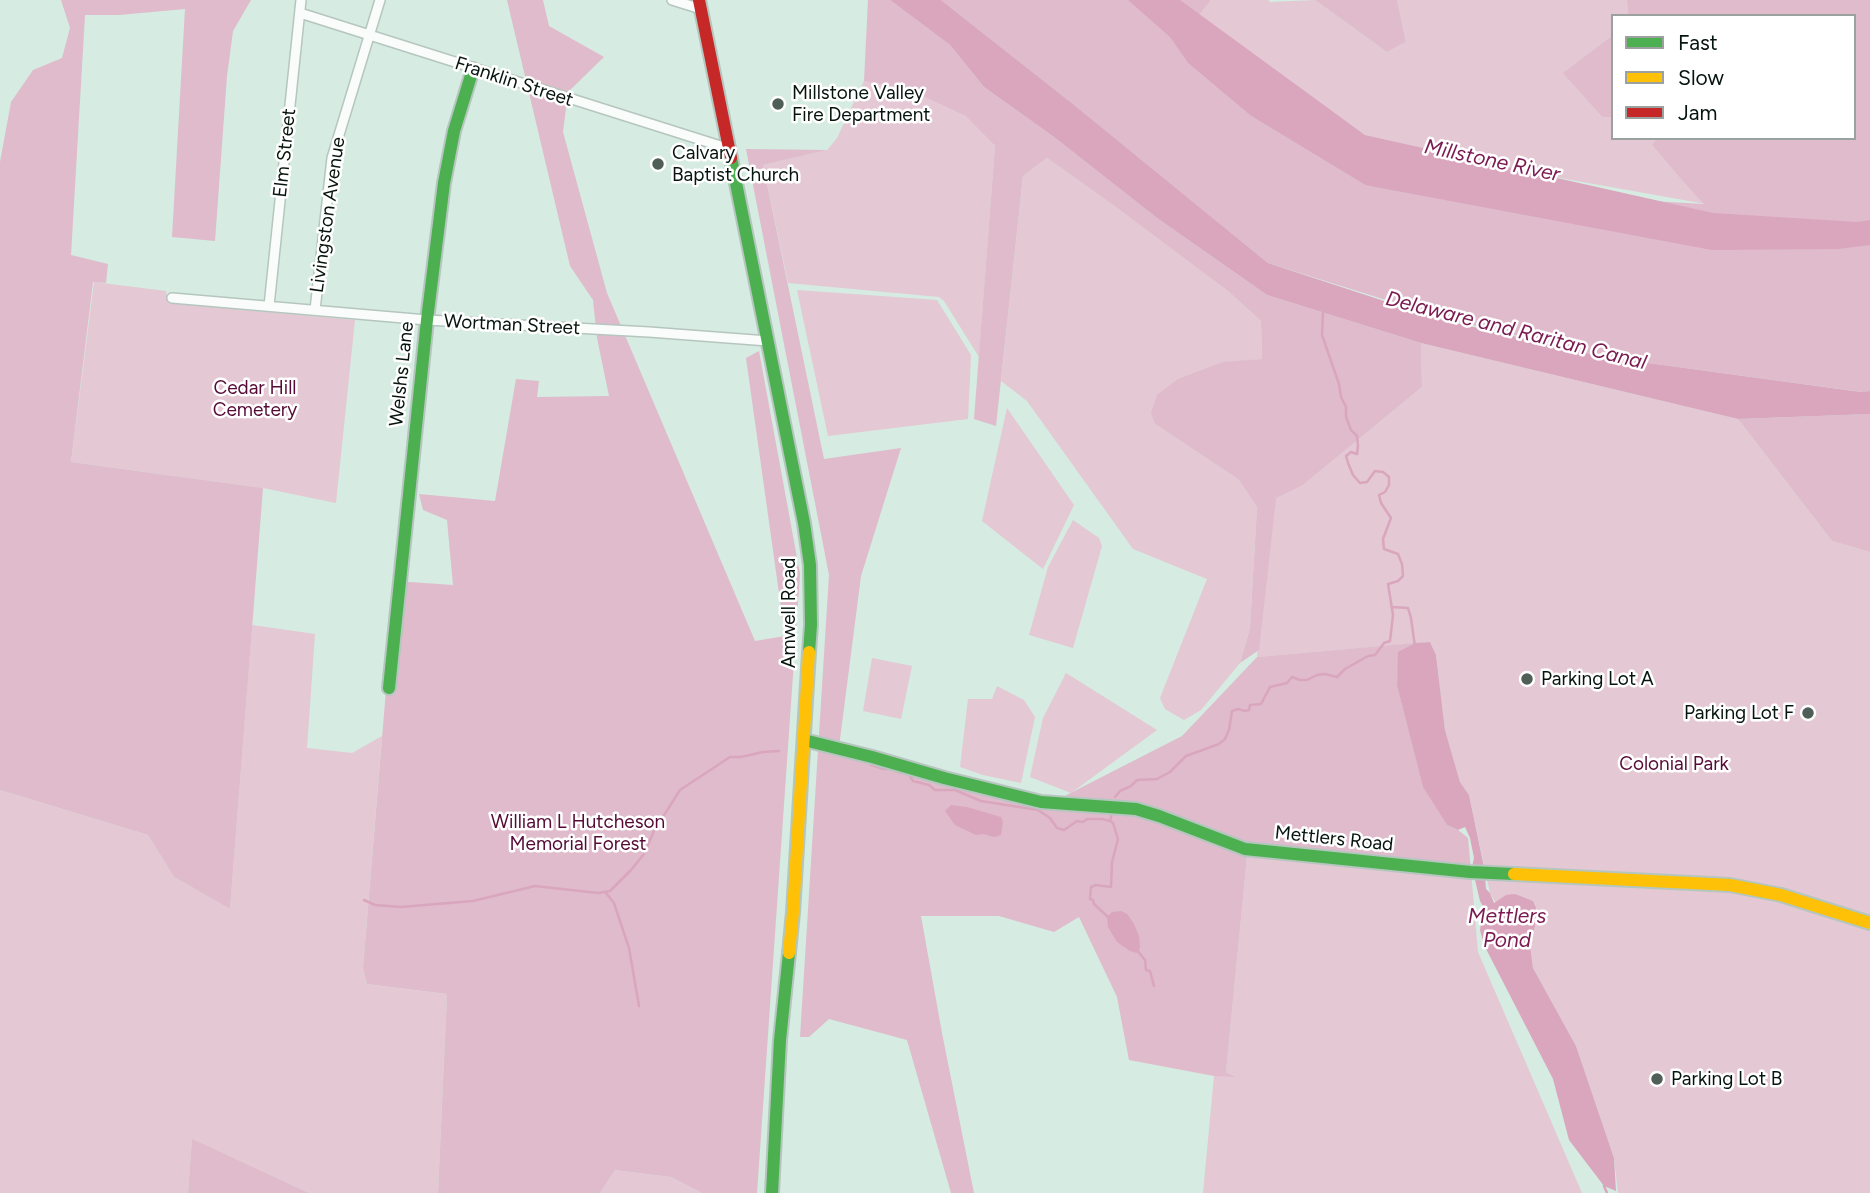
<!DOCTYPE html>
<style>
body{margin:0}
#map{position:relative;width:1870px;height:1193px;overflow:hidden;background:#d6ebe1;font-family:Figtree,sans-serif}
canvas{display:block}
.legend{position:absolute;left:1611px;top:14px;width:245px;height:126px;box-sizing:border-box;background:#fff;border:2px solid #9ba19f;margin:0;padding:9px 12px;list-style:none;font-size:21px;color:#06140e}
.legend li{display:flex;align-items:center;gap:14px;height:35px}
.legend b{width:35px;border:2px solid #9ba19f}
</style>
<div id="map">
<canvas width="1870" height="1193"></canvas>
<ul class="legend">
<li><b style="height:9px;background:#4caf50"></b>Fast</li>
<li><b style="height:9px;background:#ffc107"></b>Slow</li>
<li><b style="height:9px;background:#c62828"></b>Jam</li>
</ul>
</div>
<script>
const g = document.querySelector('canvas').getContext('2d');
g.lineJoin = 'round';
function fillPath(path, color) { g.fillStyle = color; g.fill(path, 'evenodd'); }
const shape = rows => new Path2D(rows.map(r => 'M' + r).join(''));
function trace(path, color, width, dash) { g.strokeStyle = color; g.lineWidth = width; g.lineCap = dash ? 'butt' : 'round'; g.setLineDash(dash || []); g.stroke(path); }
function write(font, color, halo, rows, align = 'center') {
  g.font = font + ' Figtree,sans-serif'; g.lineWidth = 5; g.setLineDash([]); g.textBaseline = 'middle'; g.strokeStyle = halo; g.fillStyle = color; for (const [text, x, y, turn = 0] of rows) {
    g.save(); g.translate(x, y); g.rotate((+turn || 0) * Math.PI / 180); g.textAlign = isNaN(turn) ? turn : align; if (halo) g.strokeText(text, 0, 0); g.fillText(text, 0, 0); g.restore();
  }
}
const green = shape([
 [1211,0,1268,0,1270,2,1315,0,1387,52,1406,42,1397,0,1627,0,1628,16,1613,16,1613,35,1564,73,1602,117,1613,117,1613,138,1657,138,1652,145,1679,177,1706,204,1521,171,1365,135,1199,15],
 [864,81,907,89,967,116,995,146,979,357,944,301,939,297,788,283,763,165,827,150,837,138],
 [1047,158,1113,205,1229,292,1261,321,1262,359,1243,361,1155,424,1238,479,1257,507,1250,628,1240,663,1201,710,1184,720,1165,709,1160,698,1207,579,1133,549,1027,401,1001,381,1023,176],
 [94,282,166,291,168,303,355,320,336,503,263,488,71,462],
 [797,290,937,300,971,355,968,419,828,436],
 [1421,343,1738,419,1832,541,1870,552,1870,1193,1618,1193,1614,1158,1576,1046,1533,968,1530,945,1535,926,1536,906,1533,901,1506,895,1496,903,1490,893,1469,795,1460,782,1445,730,1436,655,1430,642,1257,657,1268,493,1303,485,1422,387],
 [1007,408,1074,505,1043,569,982,521],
 [1073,520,1099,538,1102,546,1073,648,1029,635,1048,567],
 [252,625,315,634,307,748,352,753,382,736,363,968,367,984,447,994,438,1193,309,1193,192,1140,188,1193,0,1193,0,790,148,835,174,877,230,909],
 [872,658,912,666,901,719,863,711],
 [1066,673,1157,730,1071,793,1030,777,1043,718],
 [997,686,1024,700,1035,717,1021,783,983,775,960,767,968,699,992,699],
 [1247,857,1378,862,1471,871,1478,952,1582,1193,1203,1193,1214,1076,1234,1076,1226,1072],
 [615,1170,671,1177,702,1193,600,1193]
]);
const forest = shape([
 [61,0,251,0,233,31,227,76,215,241,172,237,185,9,119,15,85,15,71,255,108,264,106,283,93,282,71,462,263,488,230,909,174,877,148,835,0,790,0,162,11,102,33,70,62,58,70,28],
 [507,0,543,0,549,26,604,57,568,92,563,132,607,293,755,641,785,636,746,358,759,351,800,574,757,1193,702,1193,671,1177,615,1170,600,1193,438,1193,447,994,367,984,363,968,395,581,453,585,447,520,423,510,419,494,495,501,516,379,539,381,537,397,609,396,597,338,593,300,570,266],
 [868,0,890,0,950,45,984,87,1054,137,1157,218,1267,295,1421,343,1422,387,1303,485,1276,498,1259,650,1240,663,1250,628,1257,507,1238,479,1155,424,1151,413,1157,395,1178,379,1223,362,1262,359,1261,321,1229,292,1113,205,1047,158,1023,176,996,426,974,419,995,146,966,116,907,89,864,81],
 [941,0,1211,0,1199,15,1189,64,1251,116,1365,185,1704,204,1679,177,1652,145,1657,138,1854,138,1854,16,1628,16,1627,0,1870,0,1870,391,1862,392,1604,357,1440,317,1268,263,1073,104],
 [1315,0,1397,0,1406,42,1387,52],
 [1613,35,1613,117,1602,117,1563,73],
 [746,149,827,150,763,165,824,459,901,448,861,576,839,747,1051,803,1182,736,1257,657,1415,643,1399,652,1397,686,1423,786,1447,825,1458,830,1468,838,1471,871,1378,862,1247,857,1226,1072,1236,1077,1214,1076,1129,1060,1117,997,1079,917,1054,932,999,916,921,916,942,1033,974,1193,951,1193,907,1040,829,1019,809,1037,800,1037,829,575],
 [1870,414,1870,552,1832,541,1738,419],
 [192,1139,309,1193,188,1193]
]);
const water = shape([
 [890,0,941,0,1073,104,1268,263,1439,319,1604,357,1861,392,1870,391,1870,414,1738,419,1421,343,1267,295,1157,218,1054,137,984,87,950,45],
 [1128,0,1180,0,1365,135,1713,213,1857,222,1870,220,1870,245,1838,249,1712,250,1365,185,1251,116,1189,64,1170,37],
 [1430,642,1436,655,1445,730,1460,782,1469,795,1484,867,1486,889,1490,893,1494,903,1506,895,1515,894,1533,901,1536,907,1535,926,1530,945,1533,968,1576,1046,1614,1158,1616,1191,1604,1186,1569,1140,1553,1079,1484,945,1480,930,1482,916,1486,912,1480,901,1472,867,1474,858,1470,838,1465,827,1458,830,1447,825,1423,787,1397,686,1398,652,1415,643],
 [951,805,967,807,1001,817,1003,822,1001,835,994,837,983,834,976,835,955,825,945,811],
 [1121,911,1127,914,1134,924,1139,936,1140,948,1137,953,1130,951,1117,942,1108,927,1107,917,1112,912]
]);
const stream = shape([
 [1392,607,1408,608,1411,618,1415,647],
 [871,765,884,769,891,769,901,773],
 [910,776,913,781,929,785,935,790,955,790,981,801,1038,810,1050,818,1057,828,1064,830,1077,821,1083,822,1087,819,1102,819,1110,821,1112,813],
 [1115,797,1120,791,1131,786,1137,780,1157,779,1170,772,1186,756,1219,744,1225,739,1229,730,1232,711,1238,709,1245,711,1249,710,1250,705,1261,704,1270,687,1287,683,1292,677,1300,680,1307,680,1317,675,1325,674,1337,677,1345,669,1368,656,1375,655,1384,643,1390,641,1393,615,1388,584,1398,581,1403,576,1402,564,1398,554,1384,549,1383,539,1391,518,1381,503,1379,495,1385,492,1389,485,1389,477,1383,472,1375,471,1367,482,1360,483,1353,475,1348,463,1346,456,1351,452,1357,454,1358,446,1357,436,1351,430,1346,417,1346,407,1341,397,1339,384,1322,335,1323,312],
 [606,893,614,903,629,948,639,1006],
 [364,900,375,905,401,907,473,901,535,886,598,893,610,891,631,870,644,854,654,831,680,790,730,757,741,757,763,752,779,751],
 [1109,918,1094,904,1093,900,1090,899,1091,887,1096,885,1111,887,1112,862,1118,839,1113,823,1110,821],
 [1137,950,1145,960,1146,970,1150,971,1154,986],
 [1604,1186,1607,1193]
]);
const street = shape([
 [672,0,701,9],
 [300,13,730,149],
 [172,298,427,320,649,332,768,341],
 [269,306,301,0],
 [315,310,332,158,380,0]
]);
const fast = shape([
 [731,158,804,523,810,565,811,625,809,652],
 [389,688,427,320,444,183,454,131,473,69],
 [804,740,872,757,944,778,1041,802,1136,809,1159,816,1245,849,1470,872,1514,874],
 [772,1193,780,1040,789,953]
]);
const slow = shape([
 [1514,874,1730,885,1781,895,1870,923],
 [789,953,793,912,809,652]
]);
const jam = shape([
 [699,0,731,158]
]);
const markers = [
 [778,104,7,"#4f5f58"],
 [658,164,7,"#4f5f58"],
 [1527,679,7,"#4f5f58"],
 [1808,713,7,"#4f5f58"],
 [1657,1079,7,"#4f5f58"]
];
const streetNames = [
 ["Franklin Street",514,82,18],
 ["Elm Street",285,153,-84],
 ["Livingston Avenue",328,215,-82],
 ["Wortman Street",512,325,3],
 ["Welshs Lane",402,374,-84],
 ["Amwell Road",789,613,-90],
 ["Mettlers Road",1334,839,6]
];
const poiNames = [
 ["Millstone Valley",792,93],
 ["Fire Department",792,115],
 ["Calvary",672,153],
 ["Baptist Church",672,175],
 ["Parking Lot A",1541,679],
 ["Parking Lot F",1794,713,"right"],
 ["Parking Lot B",1671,1079]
];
const parkNames = [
 ["Cedar Hill",255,388],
 ["Cemetery",255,410],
 ["Colonial Park",1674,764],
 ["William L Hutcheson",578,822],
 ["Memorial Forest",578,844]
];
const waterNames = [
 ["Millstone River",1492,161,12],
 ["Delaware and Raritan Canal",1516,331,14],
 ["Mettlers",1507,917],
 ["Pond",1507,941]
];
fillPath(green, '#e4c8d4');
fillPath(forest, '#dfbbcc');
fillPath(water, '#daa6bd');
trace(stream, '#daa6bd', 2.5);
trace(street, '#b5c6be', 12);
trace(fast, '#b5c6be', 16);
trace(slow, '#b5c6be', 16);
trace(jam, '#b5c6be', 16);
trace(street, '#f9fcfa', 9);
trace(fast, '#4caf50', 12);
trace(slow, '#ffc107', 12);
trace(jam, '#c62828', 12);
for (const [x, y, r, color] of markers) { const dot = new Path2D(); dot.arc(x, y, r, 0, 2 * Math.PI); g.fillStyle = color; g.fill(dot); trace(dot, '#fff', 2.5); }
write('19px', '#06140e', '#fff', streetNames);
write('19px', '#06140e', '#fff', poiNames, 'left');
write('19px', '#550b35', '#fff', parkNames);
write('italic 21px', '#7a1a50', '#fff', waterNames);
</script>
